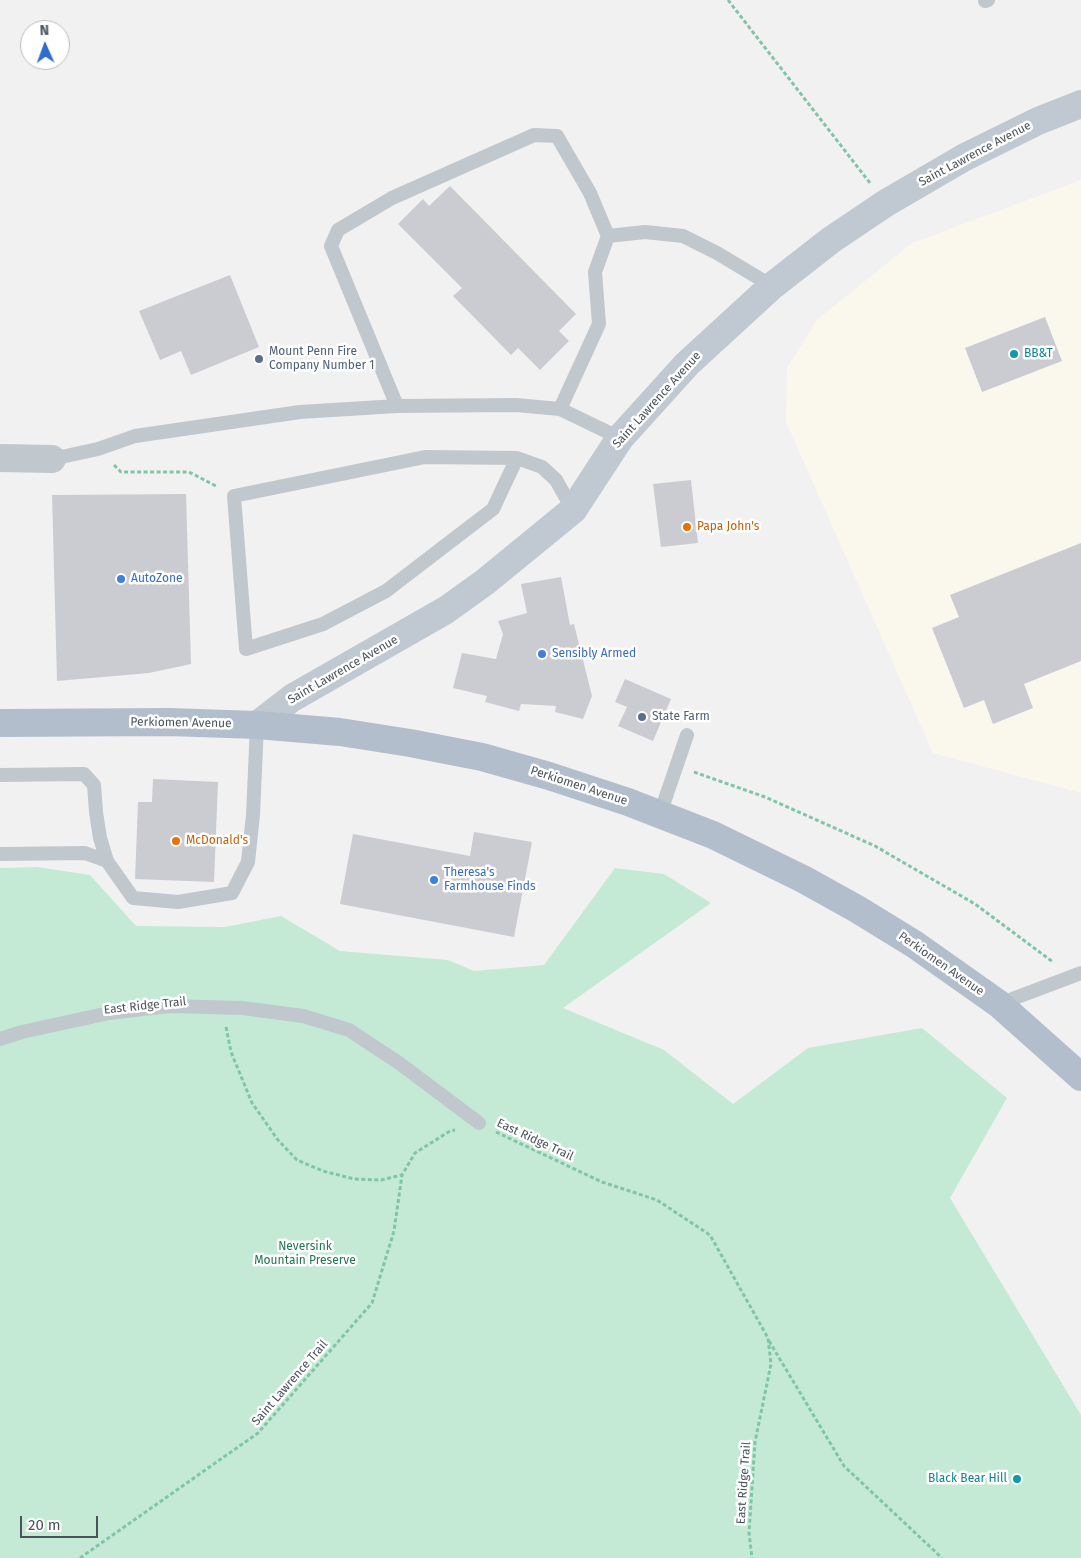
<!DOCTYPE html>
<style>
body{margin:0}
#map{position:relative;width:1081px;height:1558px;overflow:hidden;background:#f2f1f1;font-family:"Fira Sans",sans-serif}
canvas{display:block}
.north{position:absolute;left:20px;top:20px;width:50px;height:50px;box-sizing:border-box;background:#fff;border:1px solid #b7babe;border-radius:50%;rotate:358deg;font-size:14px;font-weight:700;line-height:20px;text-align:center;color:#4a535c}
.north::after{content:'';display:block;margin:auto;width:18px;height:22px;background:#2e6dce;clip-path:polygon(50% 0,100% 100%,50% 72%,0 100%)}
.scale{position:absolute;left:20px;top:1516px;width:78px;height:22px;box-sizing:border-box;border:2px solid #4a535c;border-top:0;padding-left:6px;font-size:15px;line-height:18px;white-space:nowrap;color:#4a535c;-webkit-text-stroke:4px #fff;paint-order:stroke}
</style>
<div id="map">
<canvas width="1081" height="1558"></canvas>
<div class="north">N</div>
<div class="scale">20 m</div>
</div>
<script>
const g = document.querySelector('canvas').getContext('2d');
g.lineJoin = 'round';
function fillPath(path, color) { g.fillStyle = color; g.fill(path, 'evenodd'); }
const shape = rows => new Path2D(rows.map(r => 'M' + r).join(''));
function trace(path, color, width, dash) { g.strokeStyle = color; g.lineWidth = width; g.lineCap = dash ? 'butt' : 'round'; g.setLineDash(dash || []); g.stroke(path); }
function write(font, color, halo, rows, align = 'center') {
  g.font = font + ' "Fira Sans",sans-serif'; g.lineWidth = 5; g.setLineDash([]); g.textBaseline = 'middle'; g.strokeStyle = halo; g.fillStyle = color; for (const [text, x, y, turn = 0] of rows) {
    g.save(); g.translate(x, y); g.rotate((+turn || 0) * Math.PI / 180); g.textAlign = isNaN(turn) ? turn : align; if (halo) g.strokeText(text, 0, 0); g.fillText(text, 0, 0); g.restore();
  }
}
const commercial = shape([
 [1081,180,1081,793,933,753,786,422,787,368,817,320,912,243]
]);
const green = shape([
 [37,867,90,875,136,926,225,927,281,916,340,951,448,960,474,971,544,965,615,868,664,874,711,903,563,1008,664,1050,733,1104,808,1048,922,1028,1007,1098,950,1198,1081,1415,1081,1558,0,1558,0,868]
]);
const building = shape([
 [450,186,576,314,559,331,569,341,540,370,518,348,511,355,453,296,462,288,398,224,423,199,429,206],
 [230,275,259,347,191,375,181,351,160,360,139,311],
 [1045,317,1062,361,982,392,965,348],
 [691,480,698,543,661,547,653,484],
 [186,494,191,664,149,673,57,681,52,495],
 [1081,543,1081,661,1024,684,1033,708,993,724,984,700,964,708,932,628,959,617,950,595],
 [561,577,570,625,574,624,592,696,583,719,555,712,556,706,521,704,519,711,485,702,487,696,453,688,462,653,496,659,503,634,498,621,527,613,521,584],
 [625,679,671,699,653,741,618,726,627,707,615,702],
 [153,779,218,782,214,882,135,879,138,802,152,802],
 [474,832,532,842,514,937,340,904,353,834,470,856]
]);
const path = shape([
 [728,0,870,183],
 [114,465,121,472,189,472,218,487],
 [694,772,765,797,875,846,975,904,1053,962],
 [226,1027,231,1052,252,1103,278,1140,297,1160,323,1171,354,1179,381,1180,402,1175],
 [496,1132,602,1182,657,1200,710,1235,768,1338,771,1364,755,1442,749,1533,752,1558],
 [769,1341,844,1466,942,1558],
 [80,1558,258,1433,372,1303,394,1231,402,1175,415,1153,450,1131,455,1130]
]);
const service = shape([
 [985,0,985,1,988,0],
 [397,406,331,246,338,230,392,198,534,135,557,136,590,193,608,236],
 [560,409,599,324,595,272,608,236,645,232,683,236,717,253,772,286],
 [517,458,493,509,386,591,323,624,246,649,234,496,425,457,517,458,542,467,556,480,573,510],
 [52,459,98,449,135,436,300,412,397,406,516,405,560,409,620,438],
 [0,775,84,774,94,785,96,812,100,838,107,861,133,898,178,902,232,893,248,862,253,815,257,725],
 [660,814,687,735],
 [0,854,85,853,107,861],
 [999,1004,1081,973],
 [0,1039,22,1032,109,1013,170,1006,242,1008,303,1016,349,1030,399,1063,479,1123]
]);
const minor = shape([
 [0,458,52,459]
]);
const secondary = shape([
 [257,725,292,698,446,610,485,582,573,510,620,438,687,364,772,286,831,240,886,203,965,157,1038,121,1081,104]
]);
const primary = shape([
 [0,723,169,722,257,725,340,732,410,743,482,757,549,776,628,802,713,835,803,879,857,909,914,944,999,1004,1081,1077]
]);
const markers = [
 [1014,354,5,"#0f9aa8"],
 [259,359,5,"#5c6f8a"],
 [687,527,5,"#e8710a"],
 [121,579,5,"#3f7fe0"],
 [542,654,5,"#3f7fe0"],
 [642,717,5,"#5c6f8a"],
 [176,841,5,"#e8710a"],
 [434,880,5,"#3f7fe0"],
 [1017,1479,5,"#0f9aa8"]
];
const streetNames = [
 ["Saint Lawrence Avenue",975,154,-28],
 ["Saint Lawrence Avenue",657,400,-48],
 ["Saint Lawrence Avenue",343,670,-30],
 ["Perkiomen Avenue",181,723,1],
 ["Perkiomen Avenue",579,786,18],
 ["Perkiomen Avenue",941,964,35],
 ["East Ridge Trail",145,1006,-6],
 ["East Ridge Trail",535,1140,25],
 ["Saint Lawrence Trail",290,1383,-49],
 ["East Ridge Trail",744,1483,-86]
];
const serviceNames = [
 ["Mount Penn Fire",269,352],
 ["Company Number 1",269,366],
 ["State Farm",652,717]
];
const cultureNames = [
 ["BB&T",1024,354],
 ["Black Bear Hill",1007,1479,"right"]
];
const foodNames = [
 ["Papa John's",697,527],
 ["McDonald's",186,841]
];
const shopNames = [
 ["AutoZone",131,579],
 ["Sensibly Armed",552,654],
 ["Theresa's",444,873],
 ["Farmhouse Finds",444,887]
];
const parkNames = [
 ["Neversink",305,1247],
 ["Mountain Preserve",305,1261]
];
fillPath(commercial, '#faf7ed');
fillPath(green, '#c4ead5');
fillPath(building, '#cbccd2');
trace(path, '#80c5a6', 3, [4, 2.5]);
trace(service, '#c0c7cd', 14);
trace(minor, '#c0c7cd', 28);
trace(secondary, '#c0c8d2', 28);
trace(primary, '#b3becc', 28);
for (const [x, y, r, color] of markers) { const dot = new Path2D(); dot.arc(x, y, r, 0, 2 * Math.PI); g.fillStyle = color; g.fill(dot); trace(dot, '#fff', 2); }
write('12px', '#4a535c', '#fff', streetNames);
write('12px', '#4e5e75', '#fff', serviceNames, 'left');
write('12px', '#0d838f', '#fff', cultureNames, 'left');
write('12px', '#c56008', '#fff', foodNames, 'left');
write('12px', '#366cbe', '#fff', shopNames, 'left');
write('12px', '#227650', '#fff', parkNames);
</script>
